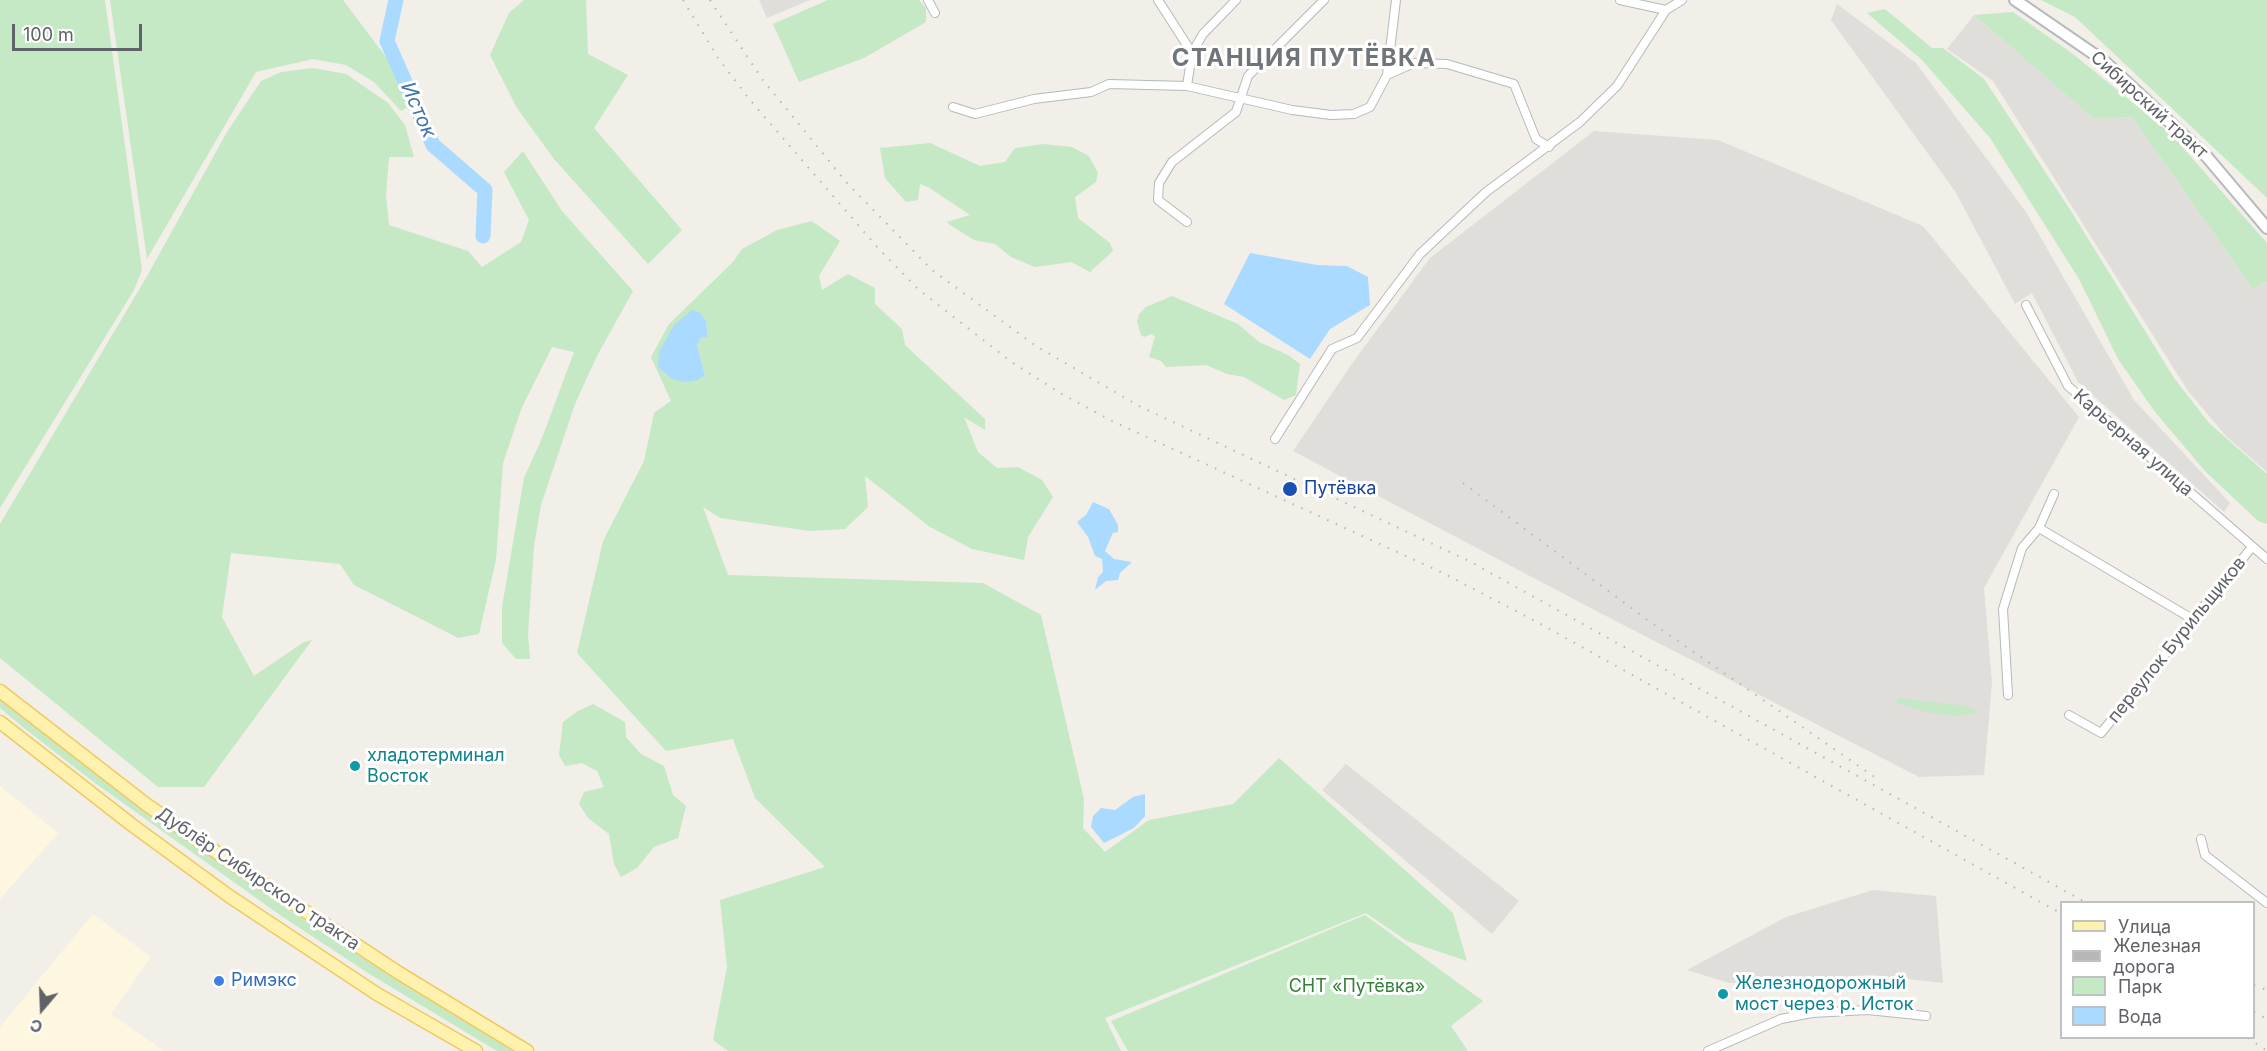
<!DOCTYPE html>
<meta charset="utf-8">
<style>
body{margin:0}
#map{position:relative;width:2267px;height:1051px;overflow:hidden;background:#f1efe8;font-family:Inter,sans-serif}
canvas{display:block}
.legend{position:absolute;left:2060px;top:901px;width:195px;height:138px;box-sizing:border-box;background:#fff;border:2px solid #bfc1c3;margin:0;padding:8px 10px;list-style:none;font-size:18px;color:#5f6368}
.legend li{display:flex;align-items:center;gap:12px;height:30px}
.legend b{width:30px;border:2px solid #bfc1c3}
.north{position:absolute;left:12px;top:979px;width:60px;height:60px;-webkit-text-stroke:4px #fff;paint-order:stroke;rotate:199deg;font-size:16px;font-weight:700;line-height:24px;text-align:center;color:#5f6368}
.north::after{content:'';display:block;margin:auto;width:21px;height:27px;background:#5f6368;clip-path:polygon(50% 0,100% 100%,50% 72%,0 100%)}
.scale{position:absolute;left:12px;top:24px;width:130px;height:27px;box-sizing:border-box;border:3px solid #5f6368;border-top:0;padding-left:8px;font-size:18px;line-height:21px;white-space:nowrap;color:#5f6368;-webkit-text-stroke:4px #fff;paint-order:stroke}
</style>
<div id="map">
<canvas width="2267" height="1051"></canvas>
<ul class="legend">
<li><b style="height:8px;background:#fff2af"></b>Улица</li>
<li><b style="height:8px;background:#b6b7b8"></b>Железная дорога</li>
<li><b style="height:16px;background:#c5e8c5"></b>Парк</li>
<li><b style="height:16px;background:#aadaff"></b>Вода</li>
</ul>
<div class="north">С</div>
<div class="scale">100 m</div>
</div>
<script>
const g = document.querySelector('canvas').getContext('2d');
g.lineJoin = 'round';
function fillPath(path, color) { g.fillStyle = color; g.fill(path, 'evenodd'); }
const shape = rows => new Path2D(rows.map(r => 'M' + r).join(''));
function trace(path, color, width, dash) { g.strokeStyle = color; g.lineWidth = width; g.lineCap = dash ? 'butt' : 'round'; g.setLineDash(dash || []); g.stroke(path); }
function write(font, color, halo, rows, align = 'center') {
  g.font = font + ' Inter,sans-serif'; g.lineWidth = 6; g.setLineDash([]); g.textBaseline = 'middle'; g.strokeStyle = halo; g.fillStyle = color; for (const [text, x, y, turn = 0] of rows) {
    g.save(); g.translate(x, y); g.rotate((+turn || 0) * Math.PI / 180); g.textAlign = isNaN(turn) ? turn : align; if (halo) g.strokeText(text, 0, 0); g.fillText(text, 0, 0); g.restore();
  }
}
const commercial = shape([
 [0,786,58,833,0,899],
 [93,914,151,957,111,1014,164,1051,0,1051,0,1027]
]);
const industrial = shape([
 [759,0,810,0,767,18],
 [1837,4,1916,63,2026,212,2134,400,2230,503,2224,512,2078,382,2032,293,2015,304,1955,191,1831,20],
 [1974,15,2094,119,2132,117,2253,289,2267,281,2267,472,2226,436,2188,391,1993,81,1947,49],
 [1594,131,1718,140,1923,226,2079,417,1984,588,1992,683,1984,775,1919,777,1604,615,1293,451,1351,365,1430,258],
 [1346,764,1519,901,1492,934,1322,790],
 [1873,890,1936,896,1943,983,1872,975,1729,983,1687,970,1786,917]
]);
const green = shape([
 [0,0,105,0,142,270,134,290,0,508],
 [110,0,343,0,419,101,401,111,374,82,346,65,313,59,256,72,147,259],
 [524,0,586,0,588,54,628,75,594,128,682,230,648,264,554,159,517,108,490,55,509,13],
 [828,0,919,0,926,8,926,22,864,58,799,82,773,24],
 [2041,0,2267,0,2267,198,2075,17],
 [1885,9,1932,48,1943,48,1984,79,2071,211,2174,378,2209,423,2267,474,2267,524,2258,521,2205,471,2155,412,2118,359,2079,279,1990,138,1922,60,1867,13],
 [2013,12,2073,54,2170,133,2267,243,2267,281,2253,289,2132,117,2094,119,1974,15],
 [313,68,346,74,388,103,405,125,414,157,389,157,386,195,389,225,468,251,482,267,521,242,529,220,504,172,523,151,562,211,633,291,597,356,575,404,541,505,534,546,528,635,530,659,516,659,502,643,502,607,524,478,542,438,574,352,552,347,522,407,503,463,496,560,479,634,458,638,433,625,354,585,340,564,231,553,222,617,254,676,304,642,312,640,204,787,158,787,0,658,0,524,146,278,227,132,261,81,281,72],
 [930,143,980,166,1005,162,1015,148,1043,144,1072,147,1089,156,1098,173,1096,182,1075,197,1078,218,1110,243,1113,251,1090,272,1071,262,1035,267,1011,257,995,244,974,240,950,225,947,222,970,215,928,187,920,184,918,200,906,202,885,178,880,148],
 [812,221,840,241,819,276,822,290,848,274,875,288,875,304,902,329,905,345,985,419,985,430,964,417,978,452,997,468,1018,467,1042,480,1053,497,1028,537,1024,560,972,549,930,527,865,476,868,507,845,529,810,531,720,518,703,507,728,575,983,583,1041,615,1084,799,1083,828,1105,852,1149,820,1233,804,1279,758,1453,913,1467,961,1407,941,1366,913,1105,1018,1121,1051,728,1051,713,1040,727,967,720,900,825,867,755,798,733,739,666,751,577,653,603,541,644,461,654,413,671,401,651,357,669,324,733,262,742,249,777,230],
 [706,321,708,336,701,337,697,346,705,375,672,379],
 [1172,296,1238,324,1259,342,1288,355,1300,364,1296,395,1284,400,1244,377,1227,374,1206,365,1166,367,1161,361,1149,357,1155,337,1152,334,1144,337,1141,335,1137,322,1139,314,1146,307],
 [0,697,134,801,283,906,407,987,515,1051,497,1051,368,973,280,915,95,783,24,728,0,708],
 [1899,698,1958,705,1974,708,1976,713,1956,716,1926,712,1896,703],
 [593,704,625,722,626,737,641,754,664,766,673,795,686,806,678,838,654,847,637,868,621,877,614,864,609,834,588,818,579,804,584,792,604,787,597,771,582,763,565,766,559,755,563,722,578,711],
 [1365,915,1483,1001,1451,1026,1468,1051,1128,1051,1111,1021]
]);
const water = shape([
 [1250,253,1317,265,1347,266,1368,277,1370,305,1330,329,1310,359,1224,304],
 [692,310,700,313,706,321,708,337,701,337,697,346,705,375,698,380,686,382,672,379,658,367,659,352,674,325],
 [1093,502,1109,509,1118,525,1118,532,1113,533,1105,551,1114,559,1132,562,1120,573,1118,580,1106,581,1095,590,1098,577,1103,572,1102,559,1095,556,1088,537,1077,522,1086,515],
 [1145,794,1145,816,1134,828,1104,843,1091,827,1093,816,1101,808,1115,810,1133,797]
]);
const river = shape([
 [396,0,387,41,433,145,485,190,483,236]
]);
const minor = shape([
 [928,0,935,13],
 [1158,0,1192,53],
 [1620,0,1666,10],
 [1387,75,1396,0],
 [1187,86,1192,53,1203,34,1236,0],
 [953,107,975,114,1034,99,1091,92,1109,84,1187,86,1292,110,1331,115,1354,114,1370,107,1387,75,1414,63,1447,64,1514,84,1536,139,1549,147],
 [1187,222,1158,200,1159,183,1172,162,1236,112,1248,76,1324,0],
 [2026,305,2068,386,2267,559],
 [1275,439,1332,349,1357,338,1420,254,1486,192,1580,122,1617,86,1666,10,1682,0],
 [2039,528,2194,620],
 [2008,695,2003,609,2022,548,2039,528,2054,494],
 [2069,715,2101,733,2252,547],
 [2201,839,2205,855,2267,903],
 [1708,1051,1781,1019,1812,1013,1868,1010,1926,1016]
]);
const secondary = shape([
 [2015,0,2104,61,2207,157,2267,228]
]);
const primary = shape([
 [0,691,147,805,244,871,399,973,527,1051],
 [0,722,132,825,229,896,377,994,476,1051]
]);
const rail = shape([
 [683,0,718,58,750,100,878,248,918,289,1010,361,1060,393,1112,421,1443,573,1537,622,2062,914],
 [710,0,762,79,847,183,932,270,1036,346,1139,406,1469,561,2085,902],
 [1463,483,1646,619,1876,778],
 [2254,985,2267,990],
 [2254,1012,2267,1019],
 [2248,1038,2267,1051]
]);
const markers = [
 [1290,489,8,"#1a4fb4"],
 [355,766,6,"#0f9aa8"],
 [219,981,6,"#3f7fe0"],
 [1723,994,6,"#0f9aa8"]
];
const streetNames = [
 ["Сибирский тракт",2149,105,42],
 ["Карьерная улица",2133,443,41],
 ["переулок Бурильщиков",2177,640,-51],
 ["Дублёр Сибирского тракта",258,879,34]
];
const transitNames = [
 ["Путёвка",1304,489]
];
const cultureNames = [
 ["хладотерминал",367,756],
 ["Восток",367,777],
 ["Железнодорожный",1735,984],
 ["мост через р. Исток",1735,1005]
];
const shopNames = [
 ["Римэкс",231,981]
];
const parkNames = [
 ["СНТ «Путёвка»",1357,987]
];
const waterNames = [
 ["Исток",418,110,66]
];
const districtNames = [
 ["СТАНЦИЯ ПУТЁВКА",1304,59]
];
fillPath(commercial, '#fef7e0');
fillPath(industrial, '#e0deda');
fillPath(green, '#c5e8c5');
fillPath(water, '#aadaff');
trace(river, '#aadaff', 15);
trace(minor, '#b5b8bc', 10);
trace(secondary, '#b6babf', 14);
trace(primary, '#f2c960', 15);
trace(minor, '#fff', 8);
trace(secondary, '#fff', 10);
trace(primary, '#fff2af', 12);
trace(rail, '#b6b7b8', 2, [1.5, 8]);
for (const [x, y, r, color] of markers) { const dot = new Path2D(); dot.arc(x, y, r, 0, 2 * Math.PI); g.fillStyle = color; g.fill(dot); trace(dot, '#fff', 2); }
write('18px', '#5f6368', '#fff', streetNames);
write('18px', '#164399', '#fff', transitNames, 'left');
write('18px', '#0d838f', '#fff', cultureNames, 'left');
write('18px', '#366cbe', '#fff', shopNames, 'left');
write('18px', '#348238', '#fff', parkNames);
write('italic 20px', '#4174aa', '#fff', waterNames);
g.letterSpacing = '1.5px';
write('bold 24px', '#70757a', '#fff', districtNames);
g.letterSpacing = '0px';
</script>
